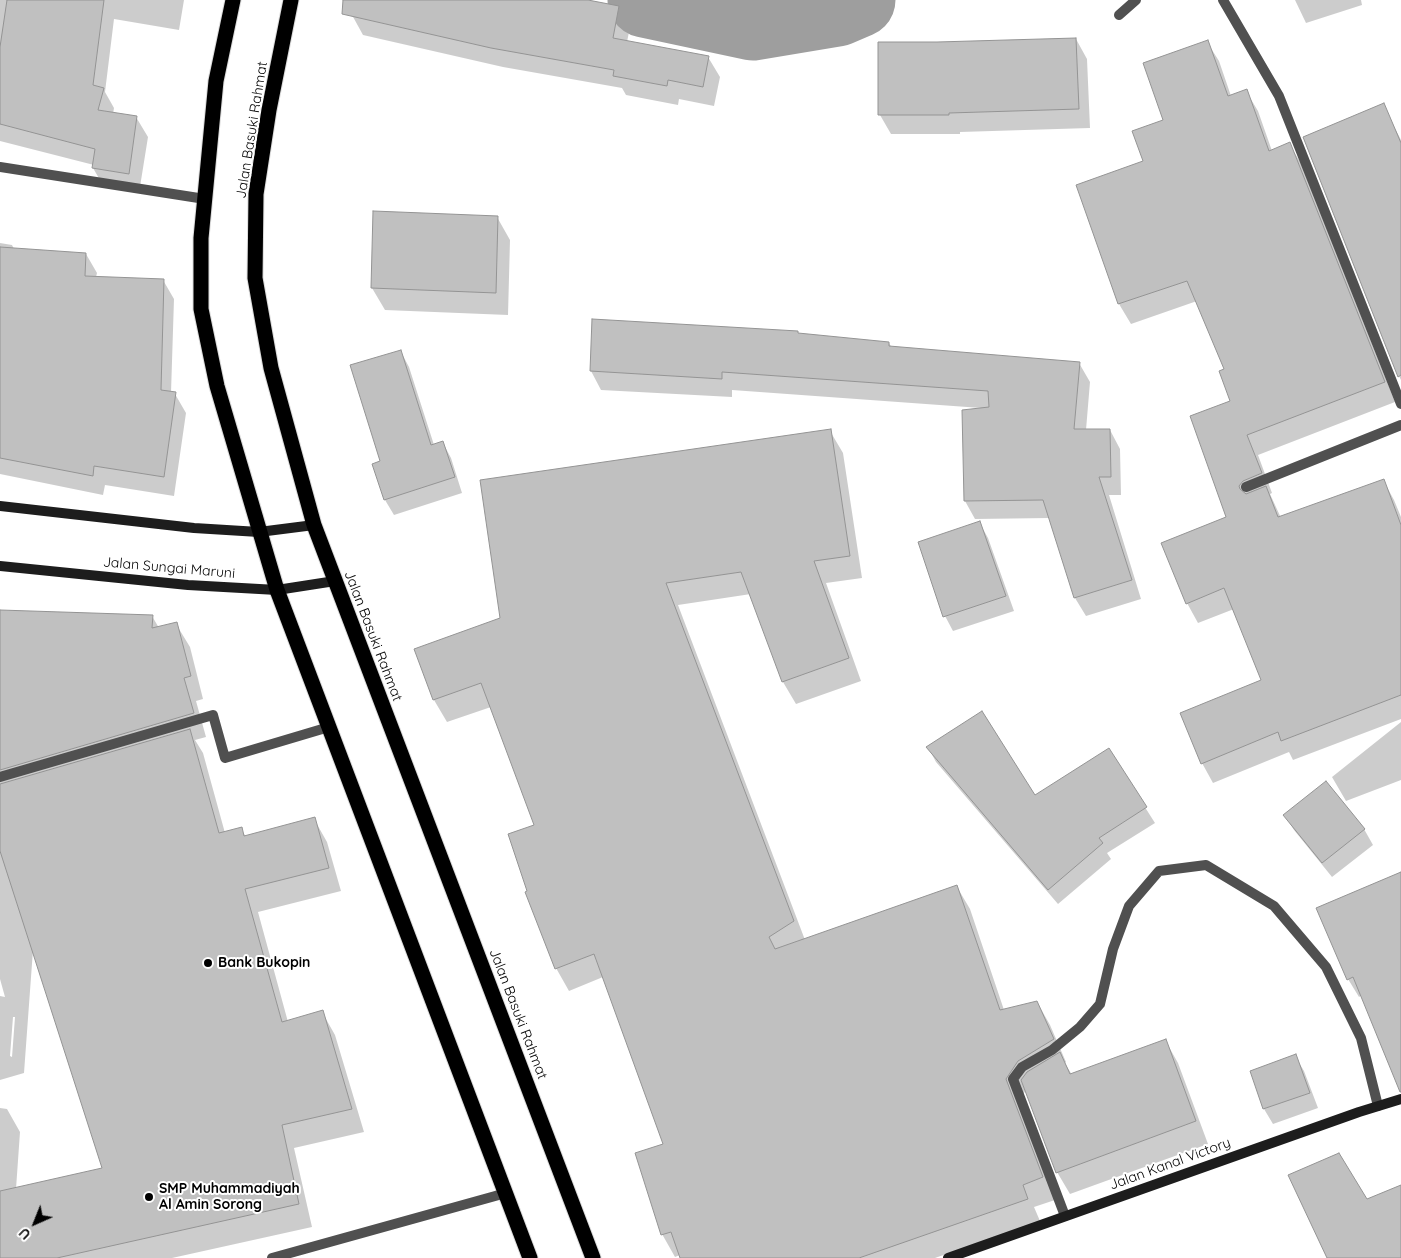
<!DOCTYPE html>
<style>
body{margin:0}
#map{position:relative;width:1401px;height:1258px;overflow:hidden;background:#fff;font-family:Quicksand,sans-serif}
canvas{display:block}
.north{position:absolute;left:10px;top:1198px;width:50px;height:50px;-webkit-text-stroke:4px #fff;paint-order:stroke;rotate:224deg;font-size:14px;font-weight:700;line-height:20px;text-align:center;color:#000}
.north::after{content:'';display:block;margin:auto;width:18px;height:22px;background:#000;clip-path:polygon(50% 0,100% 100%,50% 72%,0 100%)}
</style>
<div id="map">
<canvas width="1401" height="1258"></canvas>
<div class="north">U</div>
</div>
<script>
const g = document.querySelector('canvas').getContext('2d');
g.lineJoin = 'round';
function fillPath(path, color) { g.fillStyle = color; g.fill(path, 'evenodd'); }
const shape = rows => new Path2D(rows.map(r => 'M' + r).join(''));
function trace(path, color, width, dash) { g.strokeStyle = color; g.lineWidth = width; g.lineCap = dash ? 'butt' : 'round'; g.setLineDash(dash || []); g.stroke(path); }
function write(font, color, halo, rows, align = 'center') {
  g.font = font + ' Quicksand,sans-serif'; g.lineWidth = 4; g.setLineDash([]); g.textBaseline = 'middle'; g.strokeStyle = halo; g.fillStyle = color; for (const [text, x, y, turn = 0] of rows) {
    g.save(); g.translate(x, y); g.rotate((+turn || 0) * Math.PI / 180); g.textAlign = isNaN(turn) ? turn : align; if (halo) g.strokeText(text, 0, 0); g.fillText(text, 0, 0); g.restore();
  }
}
const shadow = shape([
 [0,0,184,0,179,30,114,19,105,92,114,108,113,114,136,117,148,137,139,193,104,187,93,168,94,165,0,141],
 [356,0,581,0,618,7,630,27,627,42,708,57,720,77,714,106,679,99,678,105,626,95,622,88,503,67,363,35,352,15],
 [1295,0,1361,0,1362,5,1306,23],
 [1076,39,1087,59,1090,128,960,132,960,134,891,134,880,115],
 [1207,42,1219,61,1231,96,1246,91,1258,111,1272,151,1289,144,1301,163,1395,402,1258,455,1272,493,1270,494,1281,518,1383,480,1394,500,1401,517,1401,719,1293,760,1289,752,1213,783,1202,763,1262,681,1234,609,1198,623,1187,603,1227,518,1232,401,1226,370,1197,301,1131,324,1119,304,1077,186,1144,162,1165,120],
 [1383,105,1401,140,1401,380,1399,376],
 [497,217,510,240,508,315,385,310,372,288],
 [0,243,12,245,14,249,86,254,97,273,96,277,163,280,174,299,171,393,175,394,186,413,174,496,105,485,103,495,0,474],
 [594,320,798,333,799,334,889,343,892,348,1079,363,1090,382,1086,430,1110,430,1120,449,1121,495,1109,495,1141,599,1086,616,1075,598,1050,518,975,519,965,501,981,408,732,390,732,397,601,390,591,371],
 [401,352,409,367,434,445,443,443,451,458,462,493,394,515,385,500,374,465,381,462],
 [830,431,843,453,862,578,826,583,861,681,796,704,783,682,751,594,678,605,805,940,957,887,970,909,1004,1010,1037,1002,1050,1025,1066,1062,1065,1063,1072,1075,1165,1040,1178,1063,1208,1144,1070,1194,1057,1172,1026,1090,1018,1102,1055,1200,1034,1207,1040,1221,935,1258,681,1258,680,1255,675,1257,662,1234,665,1145,603,977,569,991,556,968,529,892,536,826,491,707,447,722,434,700,416,649,502,619],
 [979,522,988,538,1014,611,953,631,945,616],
 [0,611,152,616,159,628,176,624,190,647,203,699,196,701,206,737,195,740,203,753,225,833,241,829,246,837,314,819,327,842,341,891,258,912,288,1022,322,1012,335,1035,364,1132,294,1148,312,1227,172,1258,0,1258,0,1108,7,1109,20,1132,16,1189,104,1169,33,950,24,1073,0,1080,0,996,5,997,0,979],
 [13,1017,15,1017,12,1057,10,1056],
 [1401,722,1401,780,1346,801,1332,777],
 [928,747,1035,797,1108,749,1155,823,1107,853,1111,859,1058,904,936,762],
 [1285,815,1364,829,1373,845,1332,877,1294,830],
 [1401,875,1401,1086,1362,995,1359,997,1348,979],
 [1295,1056,1304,1071,1318,1108,1273,1124,1264,1109,1251,1072]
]);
const river = shape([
 [645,0,753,23,837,9,858,0]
]);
const building = shape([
 [7,0,104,0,93,85,104,88,98,110,137,116,129,174,92,168,95,149,0,124,0,47,7,0],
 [343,0,588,0,619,6,613,38,709,56,703,87,668,80,667,86,613,76,614,70,491,48,342,14,343,0],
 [1076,38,1079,109,949,113,949,115,878,115,878,42,937,42,1076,38],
 [1208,40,1228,96,1247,89,1269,151,1290,142,1385,382,1247,435,1262,473,1243,481,1239,486,1240,489,1246,494,1266,486,1278,517,1384,479,1401,525,1401,695,1281,741,1278,732,1201,764,1180,713,1261,680,1224,588,1186,604,1161,543,1226,517,1190,416,1230,401,1219,371,1224,369,1187,281,1118,304,1076,185,1143,161,1132,131,1163,120,1143,63,1208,40],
 [1384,103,1401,143,1401,375,1398,377,1303,137,1384,103],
 [373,211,498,216,496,293,371,288,373,211],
 [0,247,86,253,85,276,164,279,161,390,176,392,164,477,94,466,93,476,0,458,0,247],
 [592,319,798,331,798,333,889,342,889,346,1080,362,1074,429,1110,429,1111,477,1099,477,1132,580,1074,598,1043,500,964,501,962,410,989,407,988,391,722,372,722,379,590,371,592,319],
 [401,350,431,445,443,441,455,477,384,500,372,464,380,461,350,365,401,350],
 [831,429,850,556,814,561,849,658,782,682,741,572,666,583,794,921,769,937,775,949,957,885,1000,1010,1037,1001,1054,1039,1018,1061,1006,1079,1043,1177,1023,1185,1028,1199,859,1258,680,1258,671,1232,661,1235,635,1153,663,1144,594,954,555,969,525,892,527,891,508,834,534,825,481,683,433,700,414,649,500,618,480,480,831,429],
 [980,521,1006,596,943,617,918,542,980,521],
 [0,610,153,615,152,628,177,622,191,676,184,678,194,713,0,770,0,610],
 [982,711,1035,795,1109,748,1147,807,1099,838,1103,843,1048,890,926,747,982,711],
 [190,729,219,833,242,827,244,836,315,817,329,868,245,889,282,1022,323,1010,352,1109,282,1125,299,1204,57,1258,0,1258,0,1191,102,1168,0,851,0,784,190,729],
 [1326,781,1365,829,1322,863,1283,815,1326,781],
 [1401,872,1401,1092,1400,1092,1353,977,1347,980,1316,908,1401,872],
 [1166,1039,1196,1121,1056,1173,1021,1080,1027,1072,1060,1052,1070,1074,1166,1039],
 [1296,1054,1310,1093,1263,1109,1250,1071,1296,1054],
 [1339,1153,1367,1199,1401,1185,1401,1258,1327,1258,1288,1175,1339,1153]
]);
const lane = shape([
 [0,167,205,199],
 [0,777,213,715,225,758,329,727],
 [272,1258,506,1193]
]);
const street = shape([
 [1223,0,1279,96,1401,404],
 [1119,15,1136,0],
 [1246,487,1401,425],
 [1065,1216,1013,1079,1022,1067,1052,1050,1080,1027,1100,1004,1113,949,1129,906,1159,871,1206,865,1274,906,1326,967,1361,1038,1378,1106]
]);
const secondary = shape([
 [0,506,194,528,259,532,314,525],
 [0,566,188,585,277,590,335,581],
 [948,1258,1359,1112,1401,1099]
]);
const highway = shape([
 [233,0,216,81,201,238,201,309,217,386,277,590,530,1258],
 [291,0,269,110,256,194,255,278,271,368,314,525,593,1258]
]);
const markers = [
 [208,963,5,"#000"],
 [149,1197,5,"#000"]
];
const streetNames = [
 ["Jalan Basuki Rahmat",252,130,-81],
 ["Jalan Sungai Maruni",169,568,5],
 ["Jalan Basuki Rahmat",373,636,69],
 ["Jalan Basuki Rahmat",518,1014,69],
 ["Jalan Kanal Victory",1170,1164,-20]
];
const poiNames = [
 ["Bank Bukopin",218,963],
 ["SMP Muhammadiyah",159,1189],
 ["Al Amin Sorong",159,1205]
];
fillPath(shadow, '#0003');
trace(river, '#9e9e9e', 75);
fillPath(building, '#c0c0c0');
trace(building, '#949494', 1);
trace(highway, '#dbdbdb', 17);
trace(lane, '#505050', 10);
trace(street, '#505050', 10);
trace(secondary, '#1d1d1d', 10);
trace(highway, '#000', 15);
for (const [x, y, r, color] of markers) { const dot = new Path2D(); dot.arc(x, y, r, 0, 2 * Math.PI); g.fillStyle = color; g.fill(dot); trace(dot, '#fff', 2); }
write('14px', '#000', '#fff', streetNames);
write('bold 14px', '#000', '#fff', poiNames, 'left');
</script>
